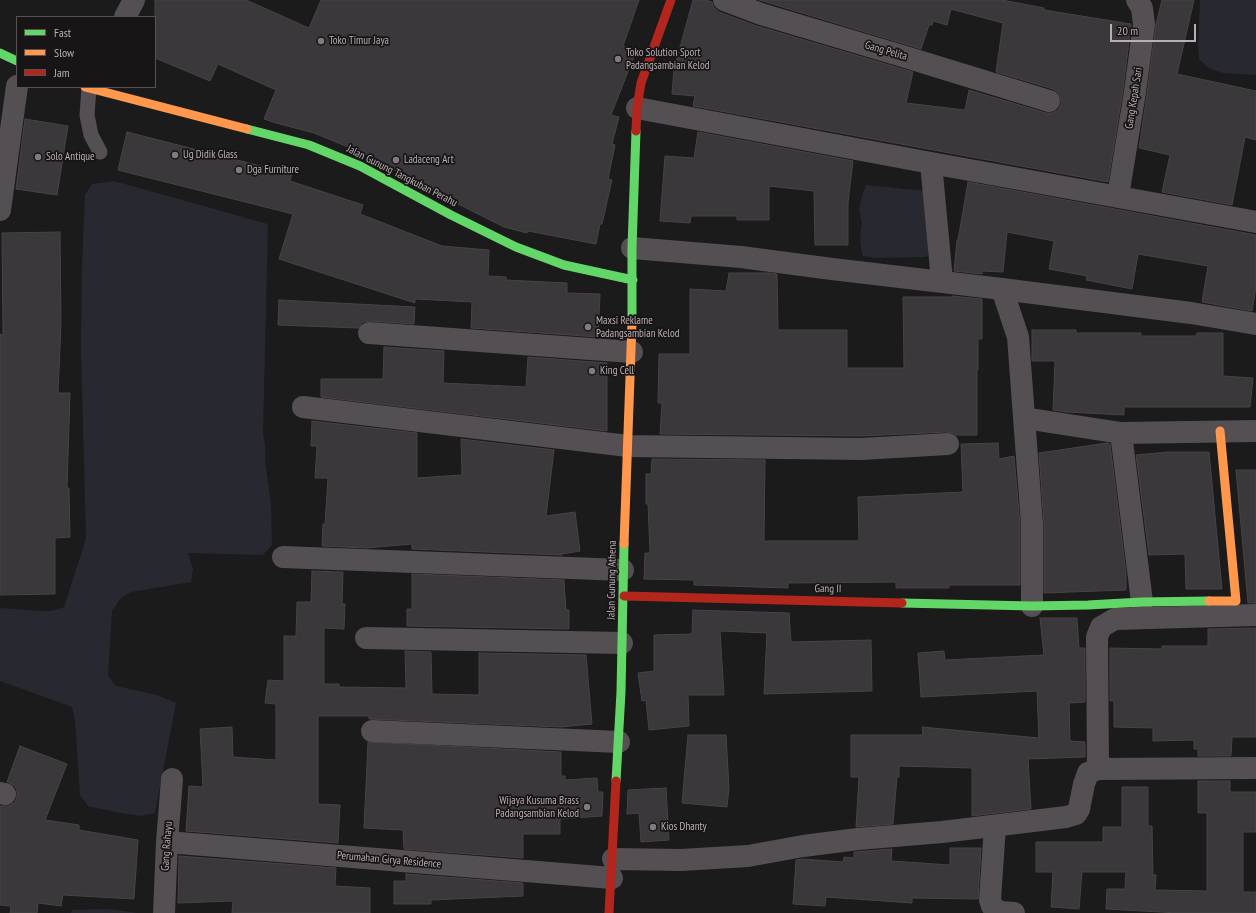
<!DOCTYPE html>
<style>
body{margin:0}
#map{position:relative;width:1256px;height:913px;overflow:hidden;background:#1b1b1b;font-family:"PT Sans Narrow",sans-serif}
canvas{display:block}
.legend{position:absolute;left:16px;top:16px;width:140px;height:72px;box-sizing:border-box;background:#171515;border:1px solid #595255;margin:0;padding:5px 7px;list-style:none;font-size:12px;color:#bbadb4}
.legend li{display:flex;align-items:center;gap:8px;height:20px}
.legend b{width:20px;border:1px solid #595255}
.scale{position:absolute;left:1110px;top:24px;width:86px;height:18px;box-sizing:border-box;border:2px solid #bbadb4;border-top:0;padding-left:5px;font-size:12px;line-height:14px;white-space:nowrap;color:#bbadb4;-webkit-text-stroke:3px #171515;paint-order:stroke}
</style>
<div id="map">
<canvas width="1256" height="913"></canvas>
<ul class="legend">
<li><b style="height:5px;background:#63d668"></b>Fast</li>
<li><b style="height:5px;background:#ff974d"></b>Slow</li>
<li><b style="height:5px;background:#b3261e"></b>Jam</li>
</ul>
<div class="scale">20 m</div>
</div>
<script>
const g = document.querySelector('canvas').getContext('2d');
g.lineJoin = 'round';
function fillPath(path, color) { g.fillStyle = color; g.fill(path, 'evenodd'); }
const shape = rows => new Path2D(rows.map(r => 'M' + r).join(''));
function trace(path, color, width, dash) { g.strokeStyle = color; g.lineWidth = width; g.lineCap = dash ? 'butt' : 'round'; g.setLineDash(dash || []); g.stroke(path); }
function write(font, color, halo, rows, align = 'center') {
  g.font = font + ' "PT Sans Narrow",sans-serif'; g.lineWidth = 3.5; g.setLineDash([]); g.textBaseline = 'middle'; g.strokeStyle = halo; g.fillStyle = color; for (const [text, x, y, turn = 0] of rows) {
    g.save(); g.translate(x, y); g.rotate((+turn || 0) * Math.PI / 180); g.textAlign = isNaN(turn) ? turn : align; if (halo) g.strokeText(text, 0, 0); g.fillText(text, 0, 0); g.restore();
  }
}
const green = shape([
 [1200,0,1256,0,1256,75,1223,73,1209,68,1199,59,1198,46],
 [114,181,268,224,263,432,265,447,265,460,271,504,272,545,263,555,188,553,193,569,191,582,131,592,120,599,112,611,108,676,116,686,157,695,176,703,155,813,141,816,115,812,88,806,80,795,75,720,72,707,0,681,0,608,40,611,52,611,64,607,86,539,81,347,82,267,85,195,92,184],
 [866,185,926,191,930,252,926,257,876,258,863,256,861,249,860,236,862,223,859,209,862,196],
 [109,909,138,913,71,913,72,910]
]);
const building = shape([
 [155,0,246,0,309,28,321,0,639,0,623,46,636,51,611,115,619,117,612,144,615,145,608,179,612,180,602,224,600,224,596,244,528,231,527,233,504,227,438,194,427,188,428,186,407,177,365,154,314,133,276,123,264,119,276,90,218,64,210,81,155,58,155,0],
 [693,0,705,0,712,2,714,8,719,12,757,26,913,72,906,103,965,110,969,90,1046,113,1052,113,1058,110,1061,104,1061,99,1058,93,1053,89,996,72,1003,23,951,9,947,25,933,21,932,25,929,25,921,49,759,0,1002,0,1044,8,1044,10,1131,24,1123,90,1108,182,693,106,695,96,672,94,674,69,693,0],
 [1162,0,1194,0,1177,74,1256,91,1256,140,1245,137,1232,205,1162,192,1170,155,1139,148,1147,94,1156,24,1162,0],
 [25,119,68,126,57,195,16,189,25,119],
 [127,132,292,174,290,181,363,205,360,214,442,246,489,250,488,276,506,277,506,280,567,283,567,293,600,294,598,337,471,328,472,302,415,299,415,303,279,259,293,214,118,170,127,132],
 [698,132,853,161,848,203,848,245,815,245,814,191,769,186,769,220,737,220,737,216,691,216,690,223,660,221,665,156,694,158,698,132],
 [968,182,1256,235,1256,287,1252,311,1202,302,1208,266,1138,254,1132,289,1086,280,1087,276,1049,269,1054,241,1007,232,1003,272,982,271,982,274,954,271,957,240,958,240,968,182],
 [60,232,61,323,58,393,70,393,67,488,69,488,70,537,55,538,55,594,0,595,0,334,3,335,2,233,60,232],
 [729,273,769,273,777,274,778,330,847,330,847,368,904,368,903,297,952,297,952,296,982,299,982,339,978,339,978,370,977,370,977,435,956,435,953,433,947,432,861,436,660,434,662,403,658,403,659,354,690,354,690,289,726,291,729,273],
 [279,300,415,307,414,324,370,321,363,322,358,328,278,325,279,300],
 [1032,330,1076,330,1076,333,1141,333,1141,336,1196,336,1197,333,1223,333,1223,376,1253,378,1250,407,1124,407,1124,415,1066,412,1053,410,1055,361,1032,361,1032,330],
 [384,347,444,351,443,383,526,387,528,357,607,363,607,431,321,397,321,379,383,379,384,347],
 [312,421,417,433,417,478,462,475,461,439,554,450,546,516,575,512,580,551,562,554,562,555,412,549,412,544,366,548,322,546,323,524,325,524,328,478,315,478,317,446,311,446,312,421],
 [998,443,999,459,1014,456,1020,524,1020,585,949,585,949,588,896,588,896,582,788,583,788,588,694,585,694,580,644,579,645,553,650,553,648,504,646,504,646,474,651,474,652,459,765,460,764,541,859,541,858,497,963,492,961,444,998,443],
 [1107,443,1110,444,1126,573,1126,590,1044,593,1044,523,1039,453,1107,443],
 [1168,452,1209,452,1222,589,1186,589,1185,554,1149,555,1136,455,1168,452],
 [1236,470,1256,470,1256,603,1248,603,1236,470],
 [312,571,343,572,342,604,345,604,344,629,324,628,324,684,339,684,339,687,406,688,405,651,431,652,432,694,479,695,479,653,586,655,592,724,561,727,369,719,369,716,318,716,318,804,340,805,338,843,186,831,189,786,203,787,200,729,232,727,233,757,276,760,276,704,265,703,268,680,284,681,284,636,296,636,297,602,311,602,312,571],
 [412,574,564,580,566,610,569,610,569,629,407,626,407,609,412,609,412,574],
 [693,610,789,613,791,642,871,640,872,691,764,694,767,633,720,631,724,695,688,695,689,726,649,730,646,700,642,701,638,673,654,671,654,635,692,634,693,610],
 [1040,618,1077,618,1079,648,1085,648,1085,702,1069,703,1070,741,1085,742,1085,757,1028,759,1031,809,972,816,972,768,899,766,899,777,897,777,893,824,856,827,859,777,851,777,851,735,923,735,922,727,1039,738,1037,691,921,697,918,653,944,651,945,660,1044,655,1040,618],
 [1256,628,1256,737,1232,737,1231,756,1198,756,1198,749,1194,749,1194,740,1153,741,1153,728,1114,727,1114,701,1110,701,1110,648,1162,649,1162,646,1208,646,1208,629,1256,628],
 [688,735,726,735,729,788,727,807,682,803,688,735],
 [368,742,561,752,561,776,565,776,565,780,597,778,598,792,603,792,602,816,560,819,560,834,523,834,523,858,404,849,403,830,364,828,368,742],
 [20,746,67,764,45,820,79,825,79,830,138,840,134,899,63,895,61,906,38,903,37,913,10,913,11,906,0,905,0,806,9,806,15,802,17,797,17,790,14,785,7,782,20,746],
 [1198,781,1230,781,1230,792,1256,792,1256,832,1243,832,1243,892,1256,892,1256,913,1178,913,1106,909,1107,889,1125,889,1126,872,1082,872,1079,909,1051,907,1053,872,1036,872,1036,842,1103,842,1103,827,1122,827,1122,787,1148,787,1148,826,1152,826,1153,875,1156,875,1155,890,1207,891,1207,813,1198,813,1198,781],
 [666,788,669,840,641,842,639,813,627,814,628,790,666,788],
 [950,848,981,848,978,899,912,898,912,903,826,897,825,906,793,904,796,860,803,859,843,862,844,857,854,858,854,852,892,849,891,861,950,865,950,848],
 [179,856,336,868,335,886,370,888,370,913,232,913,233,901,178,903,179,856],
 [406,874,523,883,523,896,431,900,431,904,394,904,394,881,406,881,406,874]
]);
const lane = shape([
 [89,88,87,115,91,135,100,152]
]);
const street = shape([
 [724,0,761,14,899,55,1049,101],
 [125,17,134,0],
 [637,108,931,163,1256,222],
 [931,163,942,281],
 [1118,196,1135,92,1144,24,1142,8,1137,0],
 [0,210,17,86],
 [632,248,741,257,832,269,1002,289,1191,313,1256,324],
 [1002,289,1018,337,1032,524,1032,606],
 [369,333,632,352],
 [303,407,628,446,861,449,948,444],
 [1024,418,1121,433,1256,431],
 [1121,433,1142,602],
 [283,557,623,570],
 [366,638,622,643],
 [372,731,619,742],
 [1098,769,1097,637,1101,627,1115,619,1256,615],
 [0,793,5,794],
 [995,826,990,900,992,906,997,910,1001,912,1014,913],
 [167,842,612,878],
 [613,859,681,860,748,856,803,846,858,839,942,832,1066,817,1076,814,1079,809,1084,784,1088,773,1098,769,1256,768],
 [164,913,167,842,172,779]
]);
const fast = shape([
 [0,53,17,61],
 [247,129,309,145,360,166,451,215,516,247,564,265,633,280],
 [632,322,632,248,636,131],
 [902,603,1032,606,1088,605,1142,602,1209,601],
 [616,781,621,692,624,544]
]);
const slow = shape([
 [85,87,247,129],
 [624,544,632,322],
 [1209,601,1236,601,1220,431]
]);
const jam = shape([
 [636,131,637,108,641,83,671,0],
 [624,596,902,603],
 [609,913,616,781]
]);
const markers = [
 [321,41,4,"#837a7e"],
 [618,59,4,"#837a7e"],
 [175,155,4,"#837a7e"],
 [38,157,4,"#837a7e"],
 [396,160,4,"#837a7e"],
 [239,170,4,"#837a7e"],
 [588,327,4,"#837a7e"],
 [592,371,4,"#837a7e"],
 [587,807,4,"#837a7e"],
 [653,827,4,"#837a7e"]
];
const poiNames = [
 ["Toko Timur Jaya",329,41],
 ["Toko Solution Sport",626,53],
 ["Padangsambian Kelod",626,66],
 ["Ug Didik Glass",183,155],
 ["Solo Antique",46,157],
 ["Ladaceng Art",404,160],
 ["Dga Furniture",247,170],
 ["Maxsi Reklame",596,321],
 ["Padangsambian Kelod",596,334],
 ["King Cell",600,371],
 ["Wijaya Kusuma Brass",579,801,"right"],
 ["Padangsambian Kelod",579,814,"right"],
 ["Kios Dhanty",661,827]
];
const streetNames = [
 ["Gang Pelita",886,51,16],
 ["Gang Kepah Sari",1134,98,-81],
 ["Jalan Gunung Tangkuban Perahu",402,176,27],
 ["Jalan Gunung Athena",612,580,-89],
 ["Gang II",828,589,1],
 ["Gang Rahayu",167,846,-86],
 ["Perumahan Girya Residence",389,860,5]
];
fillPath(green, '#282831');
fillPath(building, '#3a383a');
trace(building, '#474346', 1);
trace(lane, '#544f52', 15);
trace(street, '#544f52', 22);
trace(fast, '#63d668', 9);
trace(slow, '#ff974d', 9);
trace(jam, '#b3261e', 9);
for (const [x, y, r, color] of markers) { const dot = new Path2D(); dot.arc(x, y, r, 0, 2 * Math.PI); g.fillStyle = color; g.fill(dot); trace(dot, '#171515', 1.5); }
write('11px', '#bbadb4', '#171515', poiNames, 'left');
write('11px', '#bbadb4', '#171515', streetNames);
</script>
